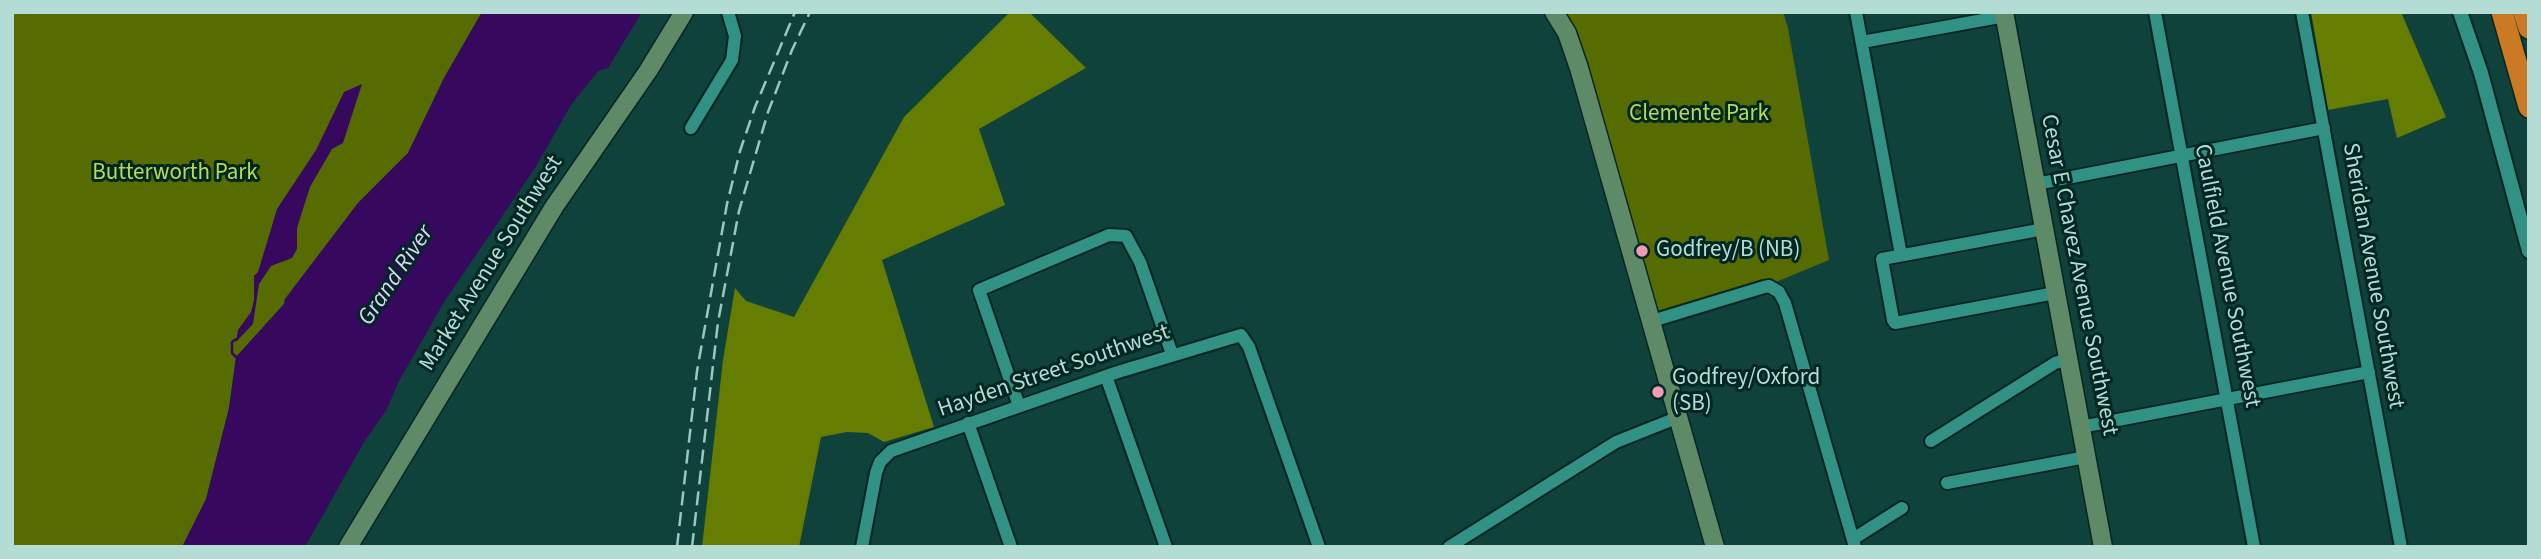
<!DOCTYPE html>
<style>
body{margin:0}
#map{position:relative;width:2541px;height:559px;overflow:hidden;background:#0e423b;font-family:"Source Sans 3",sans-serif}
canvas{display:block}
.frame{position:absolute;inset:0;border:14px solid #b2dcd4;pointer-events:none}
</style>
<div id="map">
<canvas width="2541" height="559"></canvas>
<div class="frame"></div>
</div>
<script>
const g = document.querySelector('canvas').getContext('2d');
g.lineJoin = 'round';
function fillPath(path, color) { g.fillStyle = color; g.fill(path, 'evenodd'); }
const shape = rows => new Path2D(rows.map(r => 'M' + r).join(''));
function trace(path, color, width, dash) { g.strokeStyle = color; g.lineWidth = width; g.lineCap = dash ? 'butt' : 'round'; g.setLineDash(dash || []); g.stroke(path); }
function write(font, color, halo, rows, align = 'center') {
  g.font = font + ' "Source Sans 3",sans-serif'; g.lineWidth = 6; g.setLineDash([]); g.textBaseline = 'middle'; g.strokeStyle = halo; g.fillStyle = color; for (const [text, x, y, turn = 0] of rows) {
    g.save(); g.translate(x, y); g.rotate((+turn || 0) * Math.PI / 180); g.textAlign = isNaN(turn) ? turn : align; if (halo) g.strokeText(text, 0, 0); g.fillText(text, 0, 0); g.restore();
  }
}
const green = shape([
 [12,12,482,12,444,78,408,153,358,203,285,299,284,304,236,357,229,408,206,500,182,547,12,547],
 [1551,12,1783,12,1788,28,1829,260,1764,287,1652,321,1571,43]
]);
const forest = shape([
 [1010,12,1029,12,1086,68,979,129,1005,205,882,260,934,427,884,442,868,433,847,432,821,437,799,547,702,547,723,360,735,288,746,301,794,317,904,117],
 [2311,12,2401,12,2446,117,2397,138,2388,99,2328,110]
]);
const water = shape([
 [482,12,642,12,608,68,598,71,571,105,535,168,444,302,398,383,387,409,364,442,305,547,182,547,206,499,229,408,236,357,284,304,285,299,358,203,408,153,444,78],
 [362,84,343,143,332,149,310,187,297,228,297,249,292,258,271,266,259,284,253,324,236,342,238,330,251,312,254,300,254,276,258,272,277,209,316,150,344,92]
]);
const stream = shape([
 [236,339,232,342,232,353,236,357]
]);
const minor = shape([
 [1856,12,1901,255],
 [2155,12,2254,547],
 [2302,12,2401,547],
 [1862,42,2005,16],
 [691,128,732,60,735,36,728,12],
 [2036,184,2324,128],
 [2044,229,1882,259,1893,320,1895,323,2055,293],
 [1652,321,1764,287,1769,286,1779,292,1785,303,1855,547],
 [1106,376,1166,547],
 [1019,406,979,290,1109,235,1126,236,1140,262,1172,354],
 [968,423,1011,547],
 [2081,427,2369,372],
 [1931,441,2055,363,2068,359],
 [1947,483,2086,457],
 [1853,539,1902,508],
 [862,547,876,473,880,462,891,451,1118,372,1241,335,1249,347,1319,547],
 [1449,547,1616,442,1679,417]
]);
const tertiary = shape([
 [2460,12,2481,73,2529,251]
]);
const secondary = shape([
 [1554,12,1567,33,1579,68,1715,547],
 [2004,12,2103,547],
 [348,547,554,207,648,71,684,12]
]);
const motorway = shape([
 [2502,12,2529,107],
 [2524,12,2529,28]
]);
const rail = shape([
 [677,547,697,371,727,204,740,151,755,107,795,12],
 [692,547,718,322,739,211,768,112,792,50,810,12]
]);
const markers = [
 [1642,251,7,"#f19ab2"],
 [1658,392,7,"#f19ab2"]
];
const parkNames = [
 ["Clemente Park",1699,115],
 ["Butterworth Park",175,174]
];
const poiNames = [
 ["Godfrey/B (NB)",1656,251],
 ["Godfrey/Oxford",1672,379],
 ["(SB)",1672,405]
];
const streetNames = [
 ["Market Avenue Southwest",492,264,-58],
 ["Cesar E Chavez Avenue Southwest",2078,275,79],
 ["Caulfield Avenue Southwest",2226,276,79],
 ["Sheridan Avenue Southwest",2372,276,80],
 ["Hayden Street Southwest",1054,372,-19]
];
const waterNames = [
 ["Grand River",397,276,-56]
];
fillPath(green, '#576c00');
fillPath(forest, '#657d00');
fillPath(water, '#37095e');
trace(stream, '#37095e', 2.5);
trace(minor, '#082622', 16);
trace(tertiary, '#082622', 18);
trace(secondary, '#082622', 21);
trace(motorway, '#082622', 24);
trace(minor, '#319184', 12);
trace(tertiary, '#319184', 14);
trace(secondary, '#5f8a67', 18);
trace(motorway, '#cb7a23', 21);
trace(rail, '#9cc7c0', 2.5, [14, 7]);
for (const [x, y, r, color] of markers) { const dot = new Path2D(); dot.arc(x, y, r, 0, 2 * Math.PI); g.fillStyle = color; g.fill(dot); trace(dot, '#002722', 2.5); }
write('23px', '#b8da54', '#002722', parkNames);
write('23px', '#b2dcd4', '#002722', poiNames, 'left');
write('23px', '#b2dcd4', '#002722', streetNames);
write('italic 24px', '#e0cefd', '#002722', waterNames);
</script>
